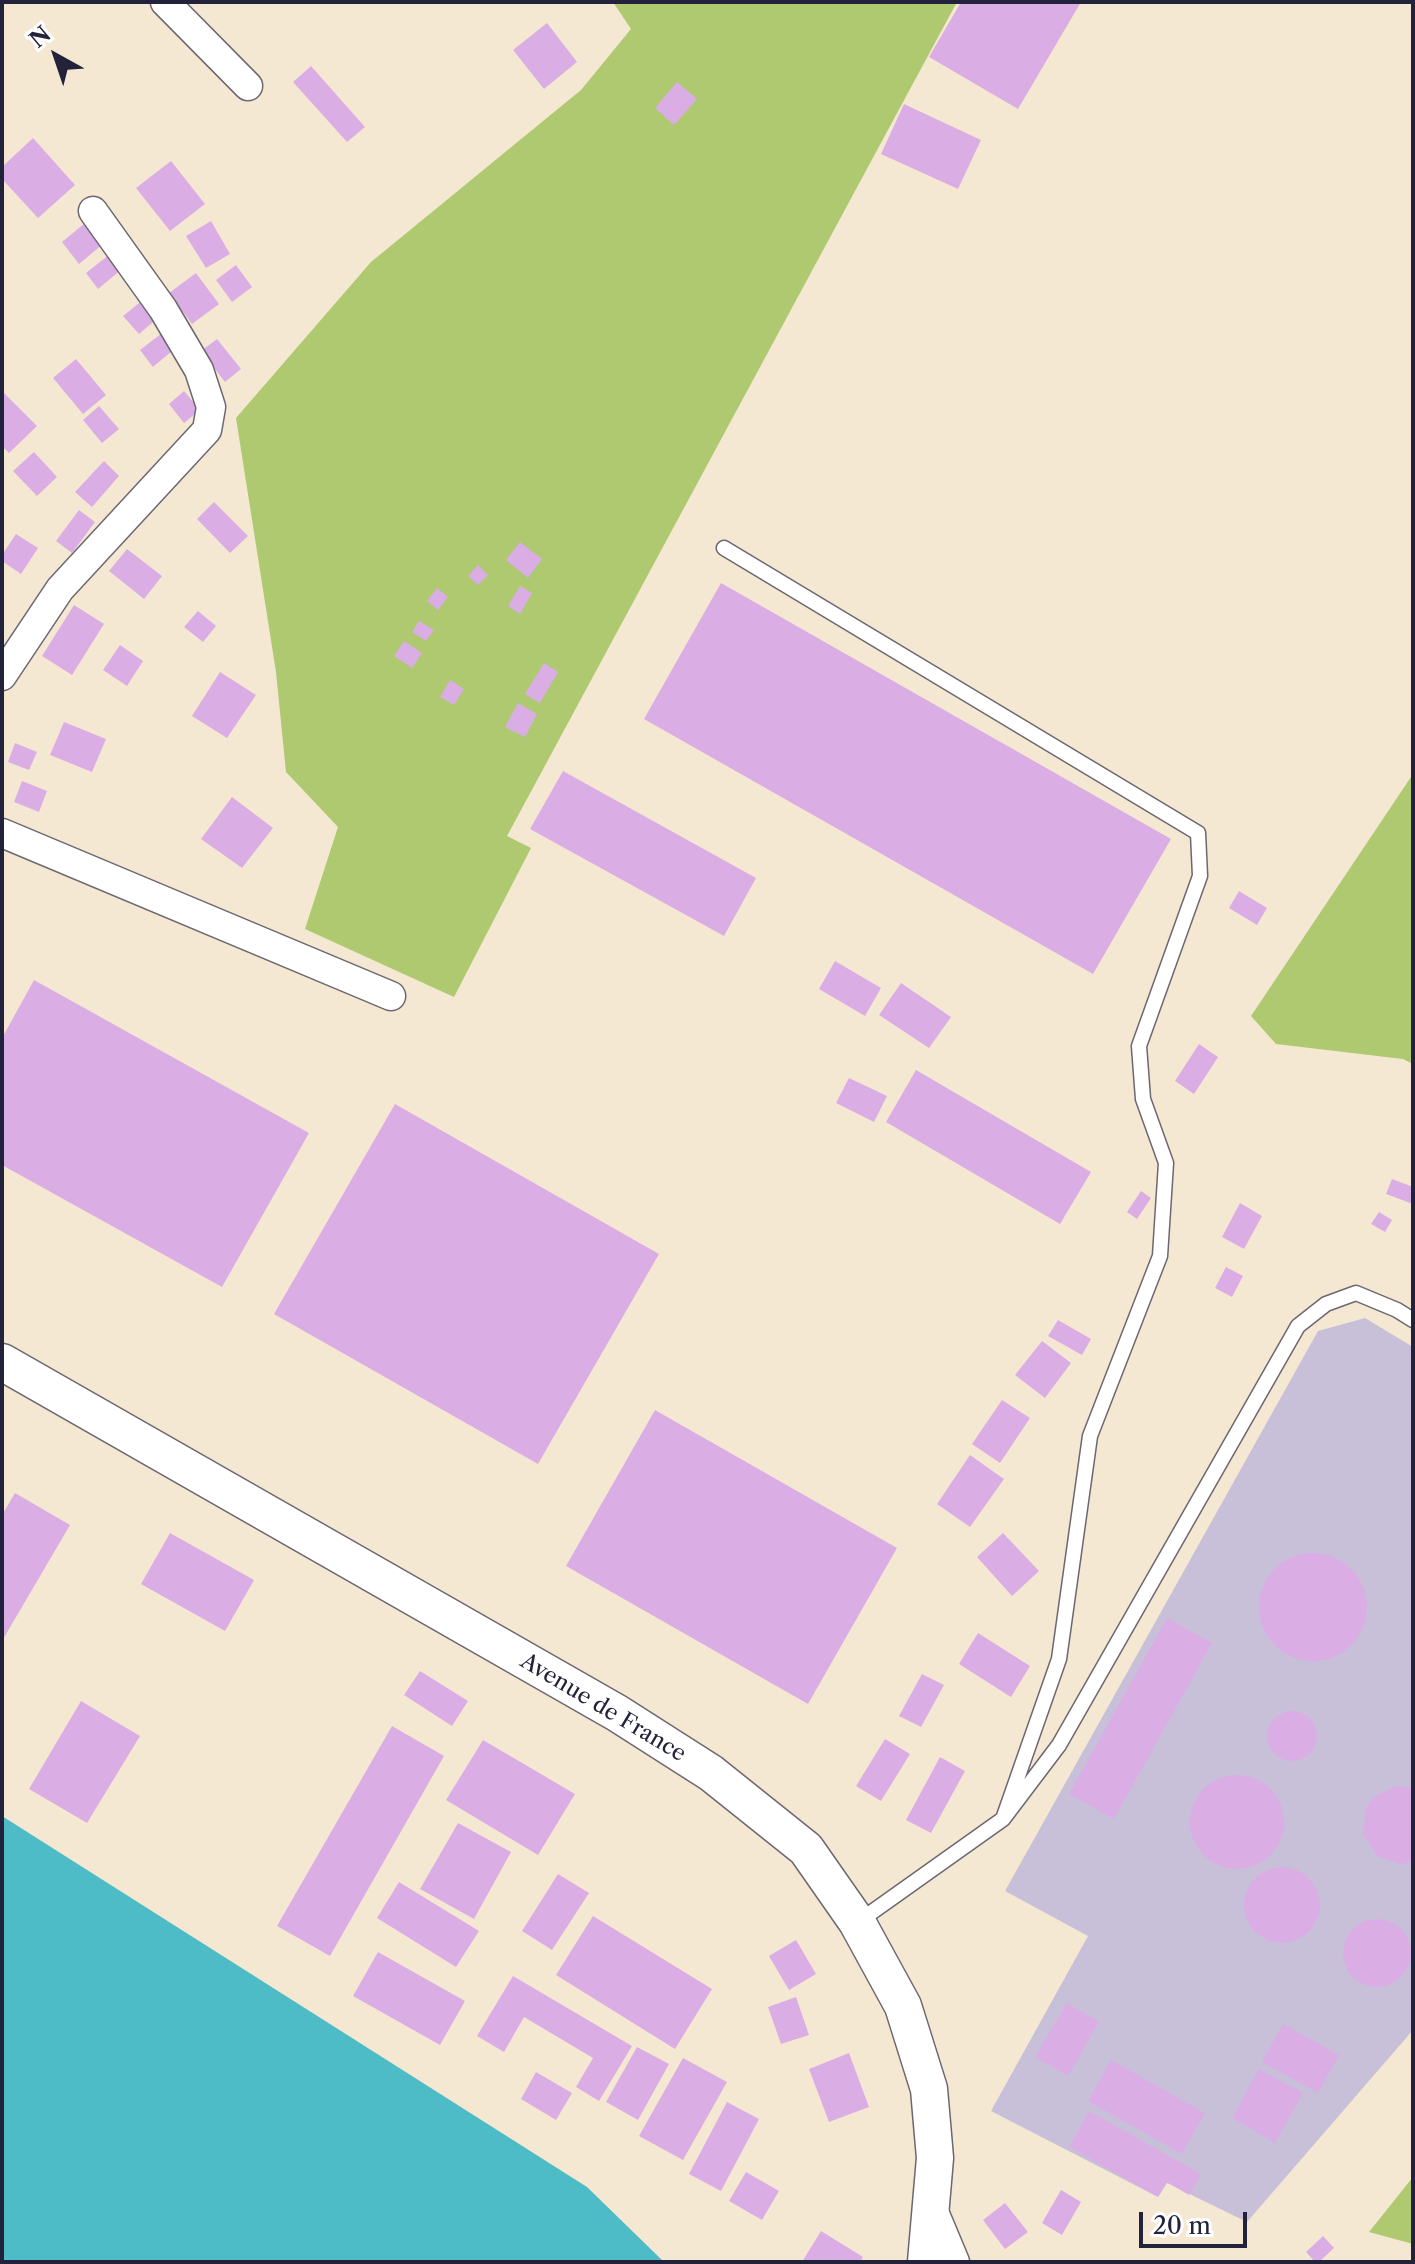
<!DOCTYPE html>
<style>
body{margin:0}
#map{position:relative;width:1415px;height:2264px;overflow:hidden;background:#f5e8d2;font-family:"Libre Caslon Text",serif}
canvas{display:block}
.frame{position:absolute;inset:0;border:4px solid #22223b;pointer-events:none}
.north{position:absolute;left:16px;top:16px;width:80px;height:80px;-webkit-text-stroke:6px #fff;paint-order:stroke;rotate:320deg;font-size:22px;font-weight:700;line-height:32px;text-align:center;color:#22223b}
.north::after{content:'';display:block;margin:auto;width:28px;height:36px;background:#22223b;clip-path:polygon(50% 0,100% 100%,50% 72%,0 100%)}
.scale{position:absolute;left:1139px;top:2212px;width:108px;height:36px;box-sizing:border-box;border:4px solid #22223b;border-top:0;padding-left:10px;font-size:24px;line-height:28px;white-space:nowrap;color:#22223b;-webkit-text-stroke:6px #fff;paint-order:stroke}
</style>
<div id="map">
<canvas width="1415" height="2264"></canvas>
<div class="frame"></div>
<div class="north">N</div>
<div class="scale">20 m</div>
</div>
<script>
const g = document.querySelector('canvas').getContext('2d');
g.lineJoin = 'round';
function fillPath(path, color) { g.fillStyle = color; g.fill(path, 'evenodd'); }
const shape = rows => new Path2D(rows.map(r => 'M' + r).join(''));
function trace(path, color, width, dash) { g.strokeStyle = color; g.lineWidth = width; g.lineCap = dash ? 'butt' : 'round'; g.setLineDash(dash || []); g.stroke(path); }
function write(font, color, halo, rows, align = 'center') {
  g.font = font + ' "Libre Caslon Text",serif'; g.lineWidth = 6; g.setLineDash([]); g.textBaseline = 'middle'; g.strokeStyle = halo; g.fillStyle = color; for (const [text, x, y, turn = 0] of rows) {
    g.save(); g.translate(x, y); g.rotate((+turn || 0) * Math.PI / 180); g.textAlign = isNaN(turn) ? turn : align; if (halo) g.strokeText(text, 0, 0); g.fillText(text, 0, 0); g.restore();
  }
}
const industrial = shape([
 [1365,1318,1413,1347,1413,2030,1247,2222,1167,2183,1158,2197,991,2111,1088,1936,1005,1891,1318,1331]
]);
const green = shape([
 [613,2,957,2,507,836,531,848,454,997,305,929,338,827,286,772,276,672,236,418,371,262,581,90,631,29],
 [1413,774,1413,1064,1403,1059,1276,1044,1251,1016],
 [1413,2177,1413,2244,1369,2232]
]);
const water = shape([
 [2,1816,587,2187,664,2262,2,2262]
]);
const building = shape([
 [961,2,1081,2,1018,109,929,57],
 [547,23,577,62,544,89,513,50],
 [311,66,365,127,347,142,293,82],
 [677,82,697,99,674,125,655,108],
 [904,104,981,140,958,189,881,154],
 [33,138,75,185,38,218,2,179,2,167],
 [171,161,205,204,170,231,136,188],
 [211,221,230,254,206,268,186,236],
 [85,223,103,244,79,264,62,242],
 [110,254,122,269,98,289,86,273],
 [236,265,252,287,232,302,216,280],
 [196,273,219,304,192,324,169,293],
 [144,299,159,317,139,334,123,316],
 [166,330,178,346,153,367,140,350],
 [217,339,241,369,225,382,201,351],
 [76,359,106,395,83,414,53,378],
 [2,391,37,426,9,453,2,446],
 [184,391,200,410,184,423,169,404],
 [99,406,119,429,102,443,83,420],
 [34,452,57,477,37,496,13,471],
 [104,461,119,476,92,507,75,492],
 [214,502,248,536,230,553,197,519],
 [79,510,95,522,72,553,56,541],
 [16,534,38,548,21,574,2,561,2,555],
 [520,542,542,559,528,578,506,560],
 [127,549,162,576,144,599,109,571],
 [478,565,488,575,478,585,468,576],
 [721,583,1171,839,1093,974,644,719],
 [520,586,532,593,520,614,508,606],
 [437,588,448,597,438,610,427,601],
 [74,605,104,624,72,675,42,656],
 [198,611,216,626,203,642,184,627],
 [419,621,434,630,426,641,412,632],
 [404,641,422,653,412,668,394,656],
 [120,645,143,661,127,686,103,670],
 [544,663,558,672,540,703,525,694],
 [220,672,256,695,227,738,192,716],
 [450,680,464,689,454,705,440,697],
 [518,703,537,714,525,737,505,727],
 [64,722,106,739,92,772,50,755],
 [15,743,37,752,29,770,8,762],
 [563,771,756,878,724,936,530,829],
 [22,781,47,791,39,812,14,802],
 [232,797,273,828,242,868,201,839],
 [1239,891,1267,908,1257,925,1229,908],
 [835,961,881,988,865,1016,819,989],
 [34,980,309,1133,222,1287,2,1165,2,1038],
 [901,983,951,1017,929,1048,879,1015],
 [1199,1044,1218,1057,1194,1094,1175,1081],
 [916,1070,1091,1172,1060,1224,886,1122],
 [849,1078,887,1096,874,1122,836,1103],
 [395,1104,659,1254,538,1464,274,1314],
 [1392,1179,1413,1187,1413,1204,1386,1194],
 [1141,1191,1151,1198,1137,1219,1127,1212],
 [1240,1203,1262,1216,1244,1249,1222,1237],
 [1379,1212,1392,1220,1385,1232,1371,1224],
 [1226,1267,1243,1276,1232,1297,1215,1288],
 [1058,1320,1091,1339,1082,1355,1048,1336],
 [1042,1341,1071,1363,1045,1398,1015,1375],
 [1002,1400,1030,1418,1000,1463,972,1444],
 [655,1410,897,1548,808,1704,566,1566],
 [970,1455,1004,1479,970,1527,937,1504],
 [15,1493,70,1525,2,1641,2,1515],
 [170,1533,254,1580,225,1631,141,1584],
 [1003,1533,1039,1571,1012,1596,977,1557],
 '1259 1607a54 54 0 1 1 108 0a54 54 0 1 1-108 0Z',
 [1167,1618,1212,1643,1114,1819,1069,1794],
 [978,1633,1030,1666,1011,1697,959,1664],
 [420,1671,468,1701,452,1726,404,1695],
 [922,1674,944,1685,921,1727,899,1716],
 [81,1701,140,1736,87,1823,29,1789],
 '1267 1736a25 25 0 1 1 50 0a25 25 0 1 1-50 0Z',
 [392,1726,444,1756,330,1956,277,1926],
 [885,1739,910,1754,881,1801,856,1786],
 [483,1740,575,1794,538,1855,446,1800],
 [940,1757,965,1771,931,1833,906,1820],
 '1190 1822a47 47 0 1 1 94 0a47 47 0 1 1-94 0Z',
 [1396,1786,1413,1788,1413,1862,1401,1864,1377,1856,1363,1833,1366,1808,1374,1797],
 [458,1823,511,1852,474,1919,420,1889],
 '1244 1905a38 38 0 1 1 76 0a38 38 0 1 1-76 0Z',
 [558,1874,589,1893,552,1950,522,1931],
 [399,1882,479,1931,456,1967,377,1918],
 [593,1916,712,1989,675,2049,556,1975],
 '1343 1953a34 34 0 1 1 68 0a34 34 0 1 1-68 0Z',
 [796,1940,816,1974,789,1990,769,1956],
 [378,1952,465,2001,440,2045,353,1996],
 [513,1976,632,2046,599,2101,576,2087,593,2058,524,2017,504,2052,477,2036],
 [796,1997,809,2035,781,2044,768,2007],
 [1067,2003,1099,2022,1068,2076,1035,2057],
 [1283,2024,1339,2055,1318,2093,1262,2062],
 [637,2047,669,2064,638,2120,606,2102],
 [849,2053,869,2107,829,2122,809,2069],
 [683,2058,727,2082,683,2160,639,2136],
 [1111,2060,1205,2113,1182,2154,1088,2101],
 [1259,2069,1303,2093,1275,2143,1232,2118],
 [536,2072,572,2093,556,2120,521,2099],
 [727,2102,759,2119,721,2191,689,2174],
 [1089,2111,1201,2174,1189,2195,1167,2182,1158,2197,1069,2147],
 [746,2172,779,2191,762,2220,729,2201],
 [1061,2190,1081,2202,1062,2235,1042,2223],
 [1005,2203,1028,2232,1005,2249,983,2220],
 [821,2231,863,2257,860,2262,802,2262],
 [1323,2236,1334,2248,1319,2262,1315,2262,1306,2252]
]);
const service = shape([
 [724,548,1198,833,1200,876,1139,1046,1143,1099,1166,1163,1160,1256,1090,1436,1059,1659,1003,1819],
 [858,1922,1003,1819,1059,1745,1298,1326,1326,1304,1356,1293,1397,1310,1413,1320]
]);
const minor = shape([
 [165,2,248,86],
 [2,676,60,589,207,430,211,407,199,370,163,309,93,211],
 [2,833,391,996],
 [932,2207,955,2262]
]);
const tertiary = shape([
 [2,1362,617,1713,711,1773,806,1849,857,1922,903,2006,929,2089,935,2158,926,2262]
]);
const streetNames = [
 ["Avenue de France",603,1708,31]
];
fillPath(industrial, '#c8c0d8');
fillPath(green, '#aec96f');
fillPath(water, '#4ebcc6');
fillPath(building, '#daaee5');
trace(service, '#6c6770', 17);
trace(minor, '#6c6770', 31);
trace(tertiary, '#6c6770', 39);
trace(service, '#fff', 14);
trace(minor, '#fff', 28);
trace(tertiary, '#fff', 36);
write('22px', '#22223b', '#fff', streetNames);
</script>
